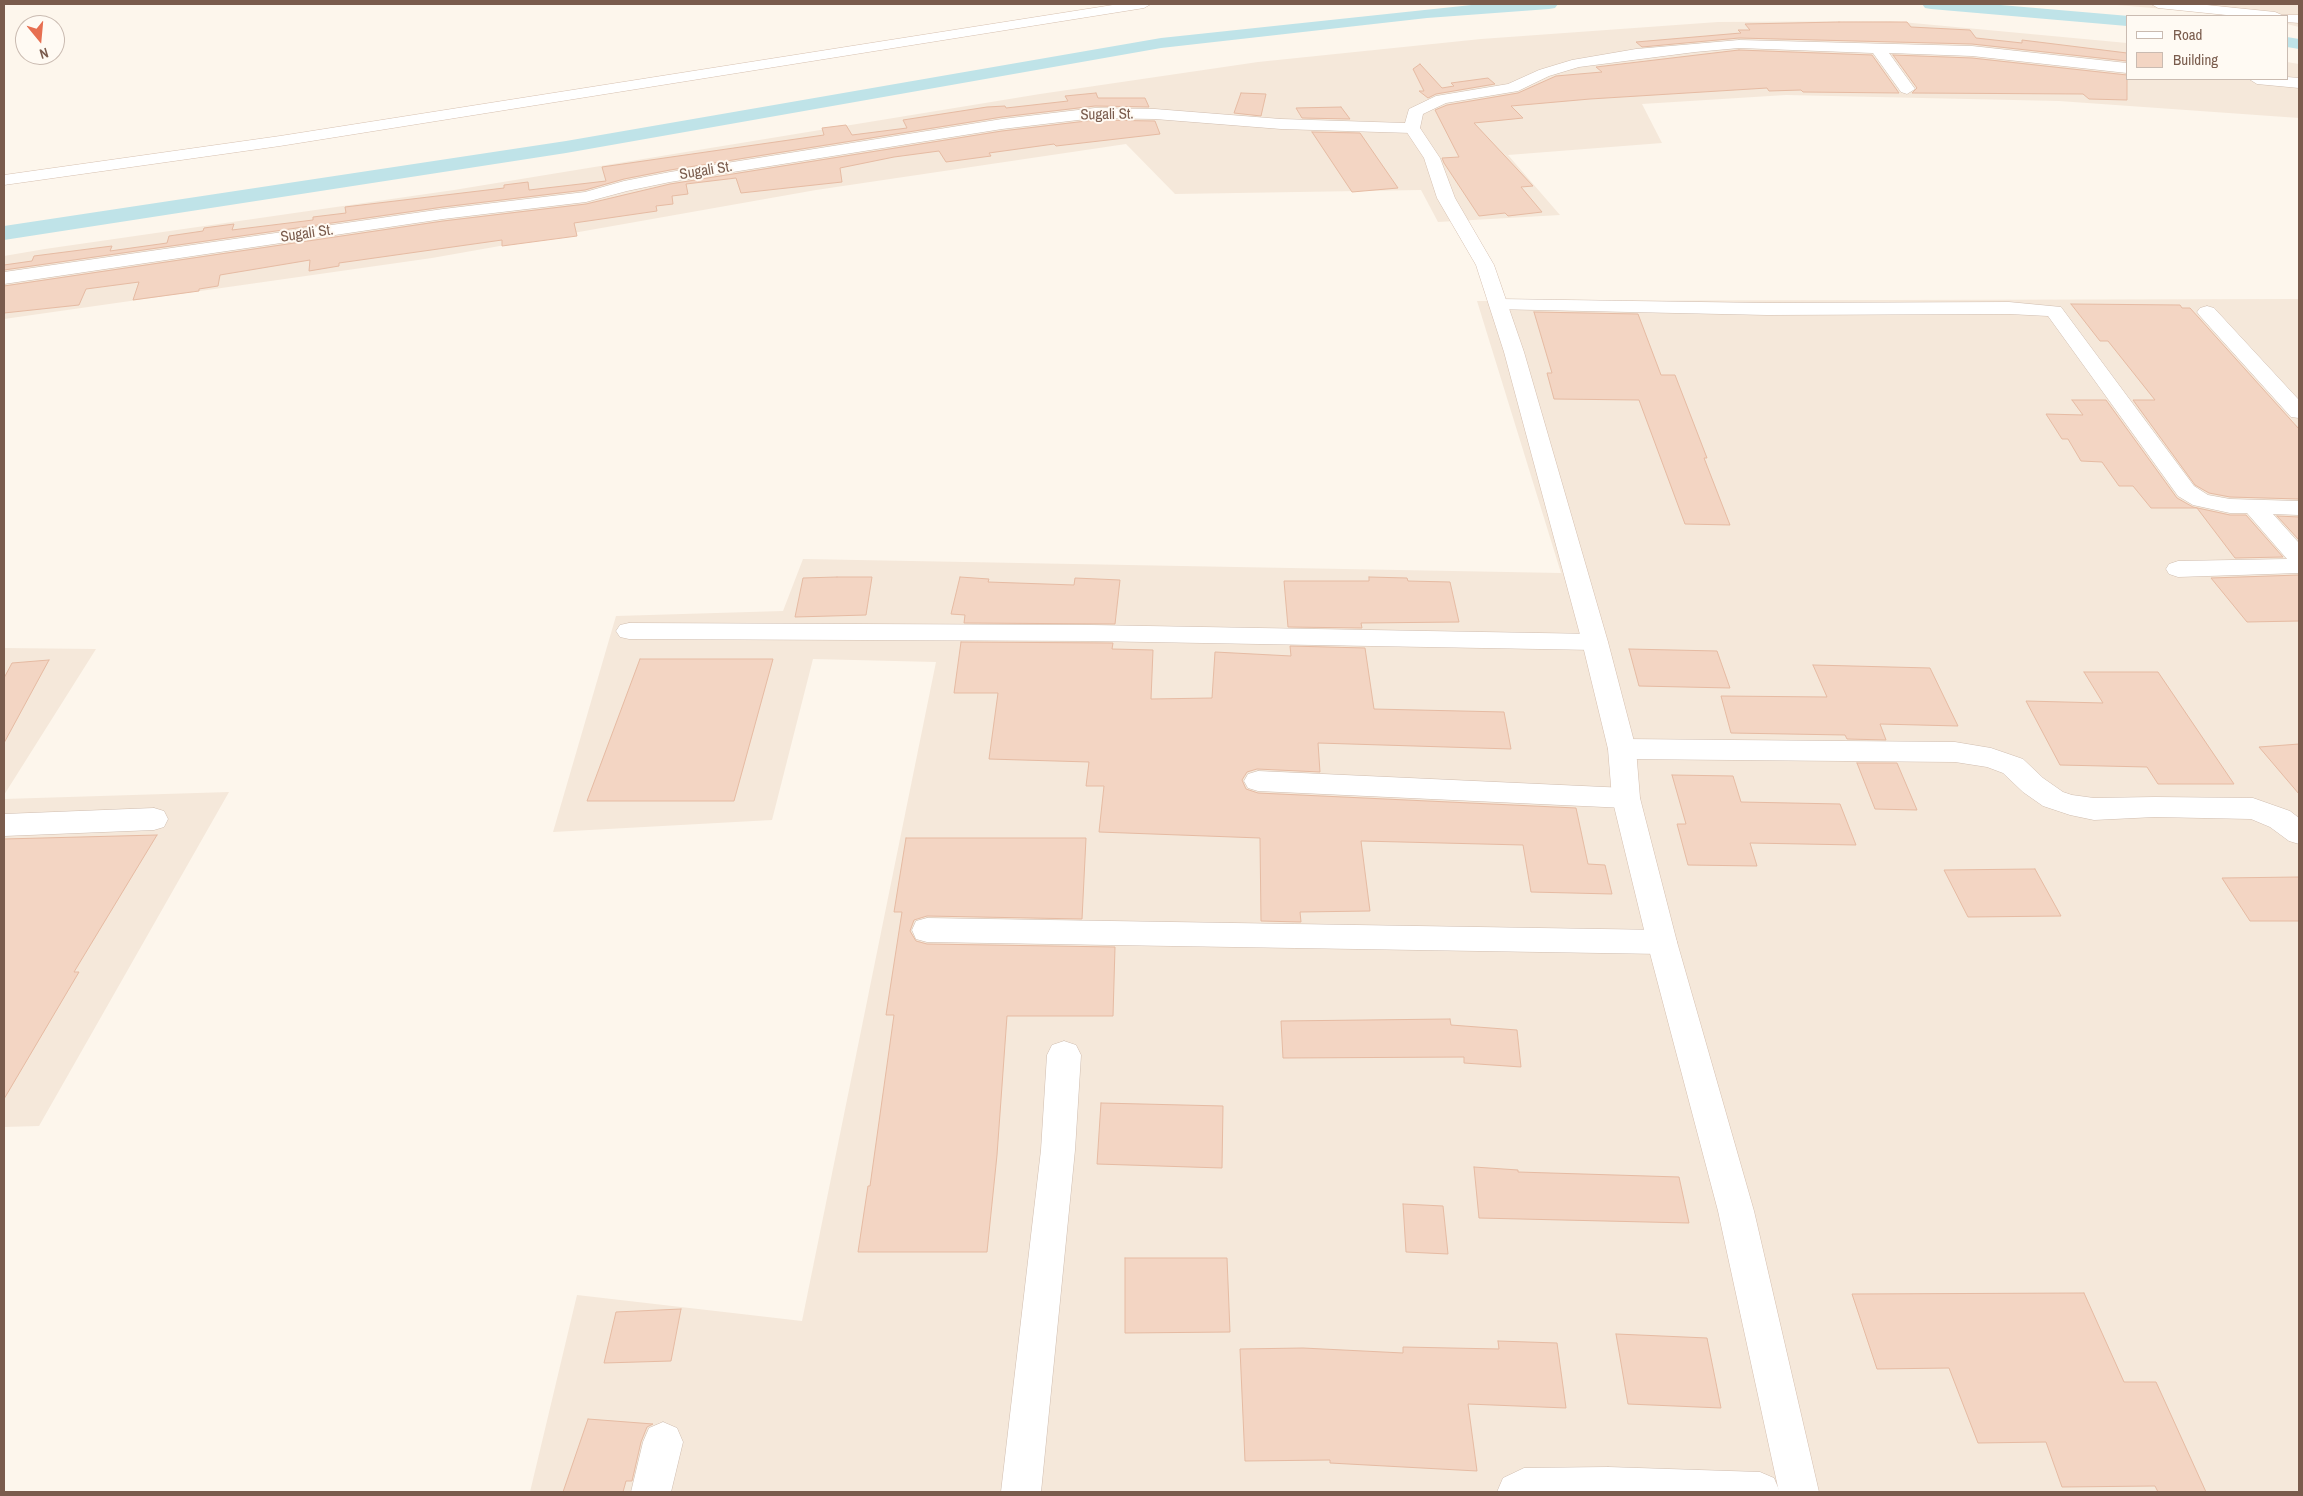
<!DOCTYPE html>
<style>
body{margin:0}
#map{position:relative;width:2303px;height:1496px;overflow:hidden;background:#fdf6ec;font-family:"Archivo Narrow",sans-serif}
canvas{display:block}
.frame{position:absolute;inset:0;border:5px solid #7a5c4d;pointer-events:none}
.legend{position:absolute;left:2126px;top:15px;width:162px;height:65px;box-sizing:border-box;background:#fffaf3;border:1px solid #cabbb1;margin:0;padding:6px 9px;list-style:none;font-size:15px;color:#7a5c4d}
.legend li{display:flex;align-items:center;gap:10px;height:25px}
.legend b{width:25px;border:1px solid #cabbb1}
.north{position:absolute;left:15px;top:15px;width:50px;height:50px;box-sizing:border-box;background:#fffaf3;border:1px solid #cabbb1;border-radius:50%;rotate:163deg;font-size:14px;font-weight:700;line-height:20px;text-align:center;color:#7a5c4d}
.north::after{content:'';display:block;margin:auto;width:18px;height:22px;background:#e76f51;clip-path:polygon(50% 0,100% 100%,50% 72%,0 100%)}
</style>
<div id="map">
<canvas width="2303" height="1496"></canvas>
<div class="frame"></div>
<ul class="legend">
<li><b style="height:6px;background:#fff"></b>Road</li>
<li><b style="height:14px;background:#f3d5c3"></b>Building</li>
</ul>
<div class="north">N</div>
</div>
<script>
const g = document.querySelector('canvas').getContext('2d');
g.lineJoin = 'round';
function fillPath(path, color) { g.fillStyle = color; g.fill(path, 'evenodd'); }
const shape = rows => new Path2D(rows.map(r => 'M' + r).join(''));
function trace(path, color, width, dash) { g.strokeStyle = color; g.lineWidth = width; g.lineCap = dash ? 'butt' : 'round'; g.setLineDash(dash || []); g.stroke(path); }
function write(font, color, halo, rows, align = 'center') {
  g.font = font + ' "Archivo Narrow",sans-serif'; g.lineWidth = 4; g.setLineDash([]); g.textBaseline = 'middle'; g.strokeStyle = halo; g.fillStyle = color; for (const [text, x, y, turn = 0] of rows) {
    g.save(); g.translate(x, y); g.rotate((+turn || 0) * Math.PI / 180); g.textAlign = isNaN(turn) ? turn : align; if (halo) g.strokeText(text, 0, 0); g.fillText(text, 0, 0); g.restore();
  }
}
const residential = shape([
 [2105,4,2299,4,2299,27,2287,24,2287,16,2248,16],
 [1891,21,2127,43,2127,79,2287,79,2287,62,2299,64,2299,118,2059,101,1786,95,1642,104,1662,143,1508,155,1560,215,1438,222,1421,190,1175,194,1126,144,816,190,432,258,4,319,4,256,45,249,454,190,1040,94,1258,62,1481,39,1718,22],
 [2299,299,2299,1492,530,1492,577,1295,802,1321,936,662,813,659,772,820,553,832,616,616,783,611,803,559,1561,573,1477,301],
 [4,648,96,649,4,795],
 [229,792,39,1126,4,1127,4,799]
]);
const canal = shape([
 [1481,4,1558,4,1555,8,1549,9,1427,18,1161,48,566,153,4,240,4,226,566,141,1161,38,1481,4],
 [1922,4,1989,4,2129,16,2127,16,2127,26,1931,9,1925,8,1922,4],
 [2287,37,2299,39,2299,49,2287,47,2287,37]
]);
const building = shape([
 [1839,22,1907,22,1911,27,1970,30,1976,38,2022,43,2022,40,2127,53,2127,61,1972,44,1739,38,1642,47,1636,42,1741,33,1738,30,1750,30,1745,24,1839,22],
 [1739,50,1872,55,1899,93,1803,92,1801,90,1769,91,1767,88,1590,99,1511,106,1523,118,1474,123,1533,186,1521,187,1542,212,1508,216,1505,213,1479,216,1444,163,1442,158,1459,157,1435,110,1447,105,1518,93,1556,76,1602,72,1596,67,1739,50],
 [1893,55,1972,58,2127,75,2127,100,2089,99,2083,94,1912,93,1917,88,1893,55],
 [1420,64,1442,88,1454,86,1451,83,1488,78,1495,84,1436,94,1428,98,1419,91,1424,91,1413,69,1420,64],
 [1096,93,1098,98,1145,98,1149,107,1095,106,1002,117,670,170,624,179,585,190,443,207,4,270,4,265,32,261,34,256,112,246,110,251,167,243,169,236,203,231,204,228,234,224,232,230,313,220,313,217,346,213,345,207,504,188,504,185,528,182,529,190,606,181,602,167,824,135,822,128,846,125,852,135,907,128,903,120,987,107,1005,106,1006,108,1068,101,1065,96,1096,93],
 [1241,93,1266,94,1261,116,1234,113,1241,93],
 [1341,107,1350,119,1302,118,1296,108,1341,107],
 [1095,120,1155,121,1160,134,1056,146,1054,144,989,153,991,156,946,162,939,151,894,157,840,168,842,182,741,193,736,178,686,184,688,194,672,196,673,204,656,206,657,211,574,223,577,236,502,246,502,240,339,263,339,266,309,271,310,260,220,275,218,286,199,289,199,291,133,300,139,282,86,289,79,305,4,313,4,286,443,221,586,204,670,184,1002,131,1095,120],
 [1312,132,1360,133,1398,188,1352,192,1312,132],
 [2071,304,2180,305,2182,308,2190,308,2299,429,2299,499,2230,497,2209,493,2195,485,2133,400,2155,400,2108,341,2100,341,2071,304],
 [1534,312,1638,314,1661,375,1675,375,1707,458,1704,458,1730,525,1685,524,1639,400,1554,399,1547,373,1552,373,1534,312],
 [2072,400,2106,400,2177,498,2193,507,2230,515,2246,515,2283,557,2235,558,2197,508,2151,508,2133,486,2119,486,2102,462,2081,461,2068,439,2062,439,2046,414,2083,415,2072,400],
 [2277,516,2299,517,2299,540,2277,516],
 [2299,575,2299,621,2247,622,2211,578,2299,575],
 [837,577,872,577,866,615,795,617,803,578,837,577],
 [960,577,989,579,988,582,1074,585,1075,578,1120,580,1115,624,964,623,965,615,951,614,960,577],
 [1369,577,1407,578,1408,581,1450,582,1459,622,1361,623,1362,628,1288,627,1284,581,1369,581,1369,577],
 [961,642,1113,643,1112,649,1153,650,1151,699,1212,698,1215,652,1291,656,1290,646,1365,648,1374,709,1504,712,1511,749,1318,743,1320,772,1257,769,1247,772,1242,780,1246,789,1258,793,1576,808,1588,864,1605,865,1612,894,1531,892,1523,845,1361,841,1370,911,1300,912,1301,922,1261,921,1260,838,1099,832,1104,786,1086,786,1089,762,989,759,998,693,954,693,961,642],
 [1629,649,1717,651,1730,688,1639,686,1629,649],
 [640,659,773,659,734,801,587,801,640,659],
 [49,660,4,743,4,678,12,663,49,660],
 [1813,665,1930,668,1958,726,1880,724,1886,740,1847,739,1845,735,1731,733,1721,696,1827,697,1813,665],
 [2084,672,2158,672,2234,784,2158,784,2147,767,2060,765,2026,701,2103,703,2084,672],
 [2299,744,2299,794,2259,747,2299,744],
 [1857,763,1897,763,1917,810,1875,809,1857,763],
 [1672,775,1733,776,1741,802,1840,804,1856,845,1750,843,1757,866,1688,865,1677,824,1686,824,1672,775],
 [157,835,74,972,79,972,4,1099,4,839,157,835],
 [906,838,1086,838,1082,919,927,916,914,920,910,931,916,941,927,944,1115,947,1113,1016,1007,1016,997,1155,987,1252,858,1252,868,1186,870,1186,894,1015,886,1015,902,912,894,912,906,838],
 [2035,869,2061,916,1968,917,1944,870,2035,869],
 [2299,877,2299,921,2250,921,2222,878,2299,877],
 [1450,1019,1451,1025,1517,1030,1521,1067,1464,1063,1464,1057,1283,1058,1281,1021,1450,1019],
 [1101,1103,1223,1106,1222,1168,1097,1164,1101,1103],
 [1474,1167,1518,1170,1518,1172,1679,1177,1689,1223,1479,1218,1474,1167],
 [1403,1204,1443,1206,1448,1254,1406,1252,1403,1204],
 [1125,1258,1227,1258,1230,1332,1125,1333,1125,1258],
 [2084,1293,2124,1382,2156,1382,2206,1492,2158,1492,2155,1486,2062,1487,2046,1442,1978,1443,1949,1368,1877,1369,1852,1294,2084,1293],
 [681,1309,671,1361,604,1363,616,1312,681,1309],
 [1616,1334,1707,1338,1721,1408,1628,1404,1616,1334],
 [1498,1341,1557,1343,1566,1408,1468,1404,1477,1471,1330,1463,1330,1460,1245,1461,1240,1349,1303,1348,1403,1353,1403,1347,1499,1349,1498,1341],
 [588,1419,653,1424,647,1427,641,1442,632,1481,626,1481,623,1492,563,1492,588,1419]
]);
const street = shape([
 [1739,40,1972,46,2127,63,2127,73,1972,56,1889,53,1915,89,1907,94,1901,92,1873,53,1739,48,1695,52,1579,67,1549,76,1518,91,1446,103,1423,114,1420,128,1412,133,1281,129,1155,119,1095,118,1002,129,670,182,627,191,586,202,443,219,4,284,4,272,443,209,585,192,624,181,670,172,1002,119,1095,108,1155,109,1281,119,1405,123,1409,109,1436,96,1508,84,1539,70,1572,60,1636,49,1739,40],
 [2287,77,2299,78,2299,88,2257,84,2249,79,2287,77],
 [1499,299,1767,303,2009,302,2061,307,2194,486,2208,495,2230,499,2299,501,2299,515,2273,514,2299,543,2299,573,2178,577,2169,574,2166,569,2169,564,2178,561,2287,559,2247,513,2230,513,2193,505,2178,496,2048,316,2009,314,1767,315,1492,309,1489,305,1492,301,1499,299],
 [2207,306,2214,308,2299,400,2299,418,2291,417,2200,316,2197,312,2200,308,2207,306],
 [629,623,1091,625,1595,634,1604,636,1608,642,1604,648,1595,650,1091,641,629,639,620,637,616,631,620,625,629,623],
 [1622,739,1955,742,1991,748,2023,759,2043,778,2063,792,2072,795,2094,798,2155,797,2253,798,2290,811,2299,818,2299,844,2289,841,2270,827,2251,819,2155,817,2094,820,2070,815,2043,806,2023,792,2003,773,1987,767,1955,762,1622,759,1612,756,1608,749,1612,742,1622,739],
 [1258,771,1626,788,1636,791,1640,798,1636,805,1626,808,1258,791,1248,788,1244,781,1248,774,1258,771],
 [154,808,164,811,168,819,164,827,154,830,4,836,4,814,154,808],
 [927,918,1662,930,1673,933,1677,942,1673,951,1662,954,927,942,916,939,912,930,916,921,927,918],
 [1064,1041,1076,1045,1081,1055,1075,1150,1041,1492,1001,1492,1041,1150,1047,1055,1052,1045,1064,1041],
 [663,1422,677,1428,683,1442,671,1492,631,1492,643,1442,649,1428,663,1422],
 [1608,1467,1760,1472,1774,1478,1780,1492,1497,1492,1503,1478,1524,1468,1608,1467]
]);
const secondary = shape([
 [1119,4,1151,4,1144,8,280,146,4,185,4,175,280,136,1119,4],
 [2151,4,2197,4,2275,12,2282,15,2299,15,2299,23,2287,22,2287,16,2236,16,2158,8,2151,4],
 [1412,123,1418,125,1440,158,1455,198,1494,265,1524,352,1608,642,1636,749,1640,798,1677,942,1754,1211,1819,1492,1779,1492,1718,1211,1647,942,1612,798,1608,749,1582,642,1504,352,1476,265,1437,198,1424,158,1404,128,1412,123]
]);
const farStreetnames = [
 ["Sugali St.",1107,115,-1],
 ["Sugali St.",706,171,-9],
 ["Sugali St.",307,234,-8]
];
fillPath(residential, '#f5e8da');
fillPath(canal, '#bfe3e8');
fillPath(building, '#f3d5c3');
trace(building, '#e6bba3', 1);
trace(street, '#d1beb0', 1);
trace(secondary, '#d6c0b0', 1);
fillPath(street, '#fff');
fillPath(secondary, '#fff');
write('15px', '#7a5c4d', '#fffaf3', farStreetnames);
</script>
